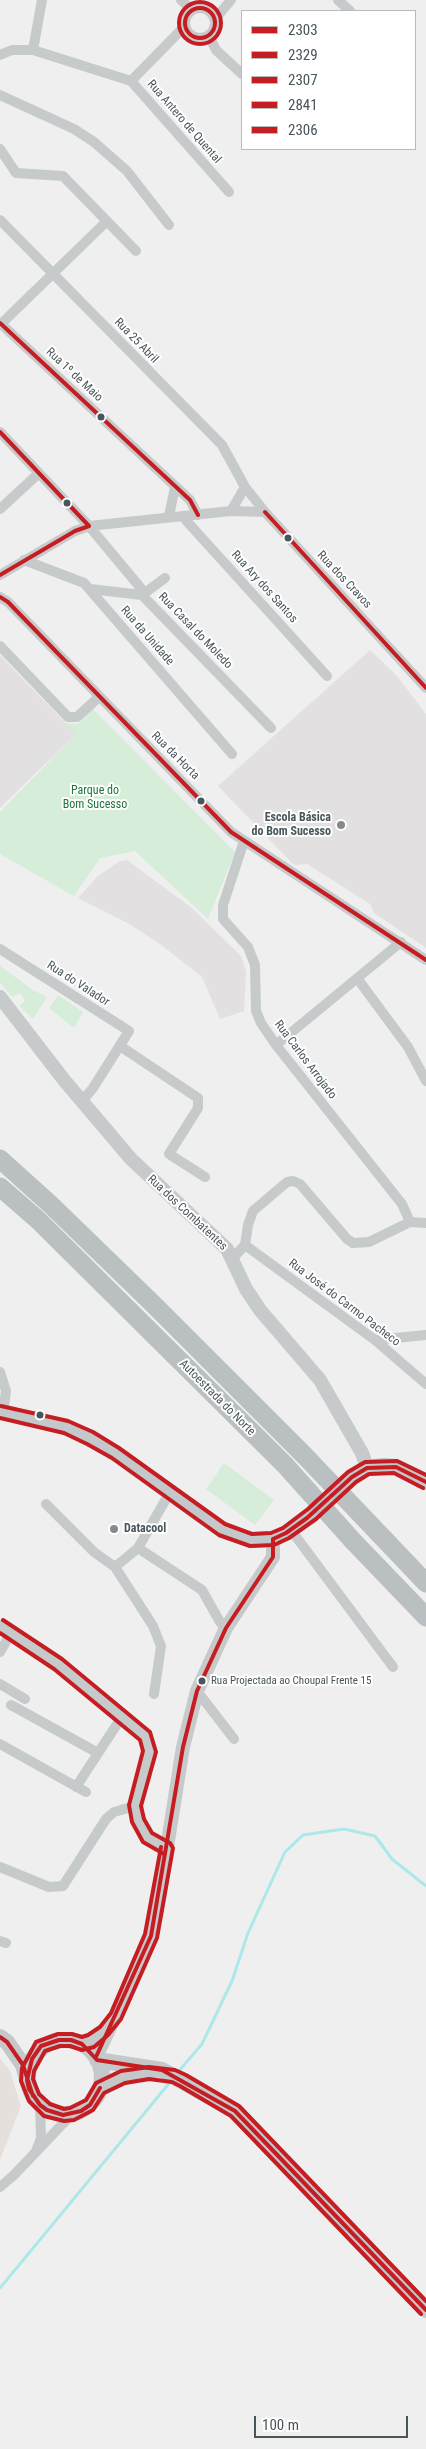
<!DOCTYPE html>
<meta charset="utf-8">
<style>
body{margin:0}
#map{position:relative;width:426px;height:2449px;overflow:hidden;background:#f0efef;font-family:"Roboto Condensed",sans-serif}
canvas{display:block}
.legend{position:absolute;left:241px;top:10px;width:175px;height:140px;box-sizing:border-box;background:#fff;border:1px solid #b6bbbd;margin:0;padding:6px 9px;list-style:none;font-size:15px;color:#48555a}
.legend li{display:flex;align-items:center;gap:10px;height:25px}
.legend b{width:25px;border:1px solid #b6bbbd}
.scale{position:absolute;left:254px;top:2416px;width:154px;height:22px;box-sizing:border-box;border:2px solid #48555a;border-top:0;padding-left:6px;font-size:15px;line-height:18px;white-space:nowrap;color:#48555a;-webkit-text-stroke:4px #fff;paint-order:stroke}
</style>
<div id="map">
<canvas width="426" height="2449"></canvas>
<ul class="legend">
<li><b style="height:6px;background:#c61d23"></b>2303</li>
<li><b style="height:6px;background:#c61d23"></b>2329</li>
<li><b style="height:6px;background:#c61d23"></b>2307</li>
<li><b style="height:6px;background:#c61d23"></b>2841</li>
<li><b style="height:6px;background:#c61d23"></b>2306</li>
</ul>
<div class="scale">100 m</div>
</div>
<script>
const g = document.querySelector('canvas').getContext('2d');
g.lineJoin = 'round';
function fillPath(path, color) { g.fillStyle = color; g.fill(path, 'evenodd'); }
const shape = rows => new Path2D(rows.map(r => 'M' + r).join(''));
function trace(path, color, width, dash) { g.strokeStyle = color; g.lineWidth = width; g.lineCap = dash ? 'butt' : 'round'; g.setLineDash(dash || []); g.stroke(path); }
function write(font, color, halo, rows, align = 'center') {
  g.font = font + ' "Roboto Condensed",sans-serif'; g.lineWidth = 4; g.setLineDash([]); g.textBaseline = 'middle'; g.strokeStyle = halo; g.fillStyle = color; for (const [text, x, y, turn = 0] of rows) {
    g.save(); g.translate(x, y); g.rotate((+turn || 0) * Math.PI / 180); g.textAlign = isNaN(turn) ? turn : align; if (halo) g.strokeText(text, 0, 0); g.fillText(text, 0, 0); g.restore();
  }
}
const commercial = shape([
 [0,2058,10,2071,21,2106,0,2160]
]);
const education = shape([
 [370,650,397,676,426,714,426,948,374,913,370,904,307,864,294,865,218,786],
 [0,655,76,734,0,808],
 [127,860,192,908,241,956,246,972,244,1011,220,1019,202,977,160,944,131,925,78,898,98,876,120,861]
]);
const green = shape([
 [93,709,235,852,208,919,135,851,100,858,74,896,0,854,0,812,75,735,65,723,78,724],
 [0,966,33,990,47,997,33,1019,19,1006,25,1001,20,993,12,997,0,982],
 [58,995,83,1012,74,1028,49,1008],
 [224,1463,274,1500,255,1525,206,1489]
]);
const stream = shape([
 [178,2072,202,2044,232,1981,248,1933,285,1852,303,1835,344,1829,375,1836,392,1859,426,1886],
 [0,2288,171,2081]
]);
const minor = shape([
 [181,0,192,10],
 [338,0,350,11],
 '185 23a15 15 0 1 1 30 0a15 15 0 1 1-30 0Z',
 [215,19,231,0],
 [209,36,216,50,242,74],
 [33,50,42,0],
 [0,55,12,50,33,50,131,81,229,192],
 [131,81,185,26],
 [0,95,74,129,94,142,127,171,169,225],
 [0,149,16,173,63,176,136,251],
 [0,220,222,445,245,487,265,512,426,688],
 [0,323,190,500,198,515],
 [0,325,107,221],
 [0,432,89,526,144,592,142,595,271,728],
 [0,509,39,473],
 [231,511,245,487],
 [169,516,175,487],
 [182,516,327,676],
 [24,560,84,583,232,754],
 [0,575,75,531,89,526,231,511,265,512],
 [90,589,142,595,165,578],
 [0,597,8,602,231,832,426,960],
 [0,646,68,717,77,717,99,697],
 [244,841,223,905,223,919,248,947,255,965,256,1011,261,1023,276,1045,402,1204,410,1222],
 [0,949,129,1031,93,1088,82,1101],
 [357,978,408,1047,426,1081],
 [276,1045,401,942],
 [120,1046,198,1098,198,1108,169,1154,205,1177],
 [245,1245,375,1340,426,1384],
 [233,1258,245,1245,248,1225,253,1211,287,1182,293,1181,300,1184,347,1239,353,1243,369,1242,410,1222,426,1223],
 [375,1340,426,1335],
 [0,1372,6,1391,3,1413],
 [46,1504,94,1552,115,1567,153,1626,161,1646,154,1694],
 [291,1530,393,1667],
 [138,1548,202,1590,220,1622,226,1628],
 [115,1567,138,1548,170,1492],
 [0,1625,58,1664,145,1736,150,1751,137,1796,135,1806,138,1821,147,1838,167,1848],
 [0,1652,11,1633],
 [0,1684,25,1699],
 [197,1691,234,1739],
 [11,1705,98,1753],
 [0,1744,86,1792],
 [76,1787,123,1715],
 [0,1867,49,1887,63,1886,106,1819,114,1812,135,1806],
 [0,1941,6,1943],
 [36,2151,41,2138,40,2105],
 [0,2187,14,2175,72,2114]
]);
const tertiary = shape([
 [0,997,64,1080,131,1159,227,1249,246,1289,260,1310,320,1380,362,1453,367,1468],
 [82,2044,95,2039,106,2028],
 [96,2057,139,1966,151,1936,157,1910,183,1747,197,1691,226,1628,273,1557,273,1539]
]);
const primary = shape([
 [0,1412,66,1427,90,1438,115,1453,222,1530,251,1540,273,1539,286,1533,312,1514,352,1477,367,1468,384,1466,396,1467,426,1482],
 [0,2037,7,2042,23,2065,27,2080],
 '28 2077a37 37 0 1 1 74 0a37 37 0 1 1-74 0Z',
 [97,2060,162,2070,235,2111,426,2310],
 [100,2088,123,2077,150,2073]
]);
const motorway = shape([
 [0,1159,51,1205,151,1302,304,1455,426,1583],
 [0,1187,38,1220,285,1465,353,1541,426,1617]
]);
const bus1 = shape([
 '185 23a15 15 0 1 1 30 0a15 15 0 1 1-30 0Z',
 [0,323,190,500,198,515],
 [0,432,89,526],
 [265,512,426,688],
 [0,575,75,531,89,526],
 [0,597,8,602,231,832,426,960]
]);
const bus2 = shape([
 [273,1539,286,1533,307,1518,352,1477,367,1468,396,1467,426,1482],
 [0,2037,7,2042,23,2065,33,2096],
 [96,2057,151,1936,183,1747,197,1691,226,1628,273,1557,273,1539],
 [97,2060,162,2070,235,2111,426,2310],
 [97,2060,82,2044,71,2040,59,2040,41,2046,32,2059,27,2080,29,2089,40,2105,47,2110,63,2115,81,2111,90,2105,100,2088]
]);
const bus3 = shape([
 '179 23a21 21 0 1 1 42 0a21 21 0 1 1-42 0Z',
 [0,1633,54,1669,140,1740,143,1751,129,1805,132,1822,143,1842,164,1854],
 [161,1847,145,1934,111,2013,100,2027,88,2035,82,2037,72,2034,58,2034,36,2042,22,2068,21,2081,29,2101,44,2116,64,2121,74,2120,93,2110,104,2093,125,2083,149,2079,172,2082,180,2086,231,2116,421,2314]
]);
const bus4 = shape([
 [1,1406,68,1421,93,1432,119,1448,225,1524,252,1534,271,1533,283,1528,308,1509,348,1472,365,1462,397,1461,426,1475],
 [3,1620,62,1659,150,1732,156,1752,141,1806,144,1819,152,1833,170,1843,173,1848,157,1938,121,2019,108,2035,94,2047,82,2050,70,2046,60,2046,45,2051,34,2071,33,2079,39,2094,50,2104,64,2109,70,2108,86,2100,96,2083,121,2071,149,2067,175,2070,186,2075,239,2106,426,2301]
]);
const bus5 = shape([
 [0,1418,64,1433,87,1444,112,1458,219,1535,250,1546,274,1545,289,1538,316,1519,356,1482,369,1474,394,1473,423,1488]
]);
const markers = [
 [101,417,4.5,"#48555a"],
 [67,503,4.5,"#48555a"],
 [288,538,4.5,"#48555a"],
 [201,801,4.5,"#48555a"],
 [341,825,5,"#838b8e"],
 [40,1415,4.5,"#48555a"],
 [114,1529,5,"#838b8e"],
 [202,1681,4.5,"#48555a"]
];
const busNames = [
 ["Rua Projectada ao Choupal Frente 15",211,1681]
];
const streetNames = [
 ["Rua Antero de Quental",184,122,49],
 ["Rua 25 Abril",136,341,46],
 ["Rua 1º de Maio",74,375,43],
 ["Rua dos Cravos",344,580,47],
 ["Rua Ary dos Santos",264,587,48],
 ["Rua Casal do Moledo",195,631,46],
 ["Rua da Unidade",147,636,49],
 ["Rua da Horta",175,756,45],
 ["Rua do Valador",78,984,33],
 ["Rua Carlos Arrojado",305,1060,53],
 ["Rua dos Combatentes",187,1213,43],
 ["Rua José do Carmo Pacheco",344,1303,37],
 ["Autoestrada do Norte",217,1398,45]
];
const parkNames = [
 ["Parque do",95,791],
 ["Bom Sucesso",95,805]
];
const poiNames = [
 ["Escola Básica",331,818],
 ["do Bom Sucesso",331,832],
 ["Datacool",124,1529,"left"]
];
fillPath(commercial, '#e5e0dc');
fillPath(education, '#e2e0e1');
fillPath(green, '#d5edd9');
trace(stream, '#ace8e8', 3);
trace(minor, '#c6cacb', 10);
trace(tertiary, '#c6cacb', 14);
trace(primary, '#c4c8ca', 16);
trace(motorway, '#babfc2', 19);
trace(bus1, '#c61d23', 4);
trace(bus2, '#c61d23', 4);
trace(bus3, '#c61d23', 4);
trace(bus4, '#c61d23', 4);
trace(bus5, '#c61d23', 4);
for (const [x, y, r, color] of markers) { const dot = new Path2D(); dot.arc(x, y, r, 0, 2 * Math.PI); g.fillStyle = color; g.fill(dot); trace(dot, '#fff', 2); }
write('11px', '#48555a', '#fff', busNames, 'left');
write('12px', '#48555a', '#fff', streetNames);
write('12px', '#1d7638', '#fff', parkNames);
write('bold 12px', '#48555a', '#fff', poiNames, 'right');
</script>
